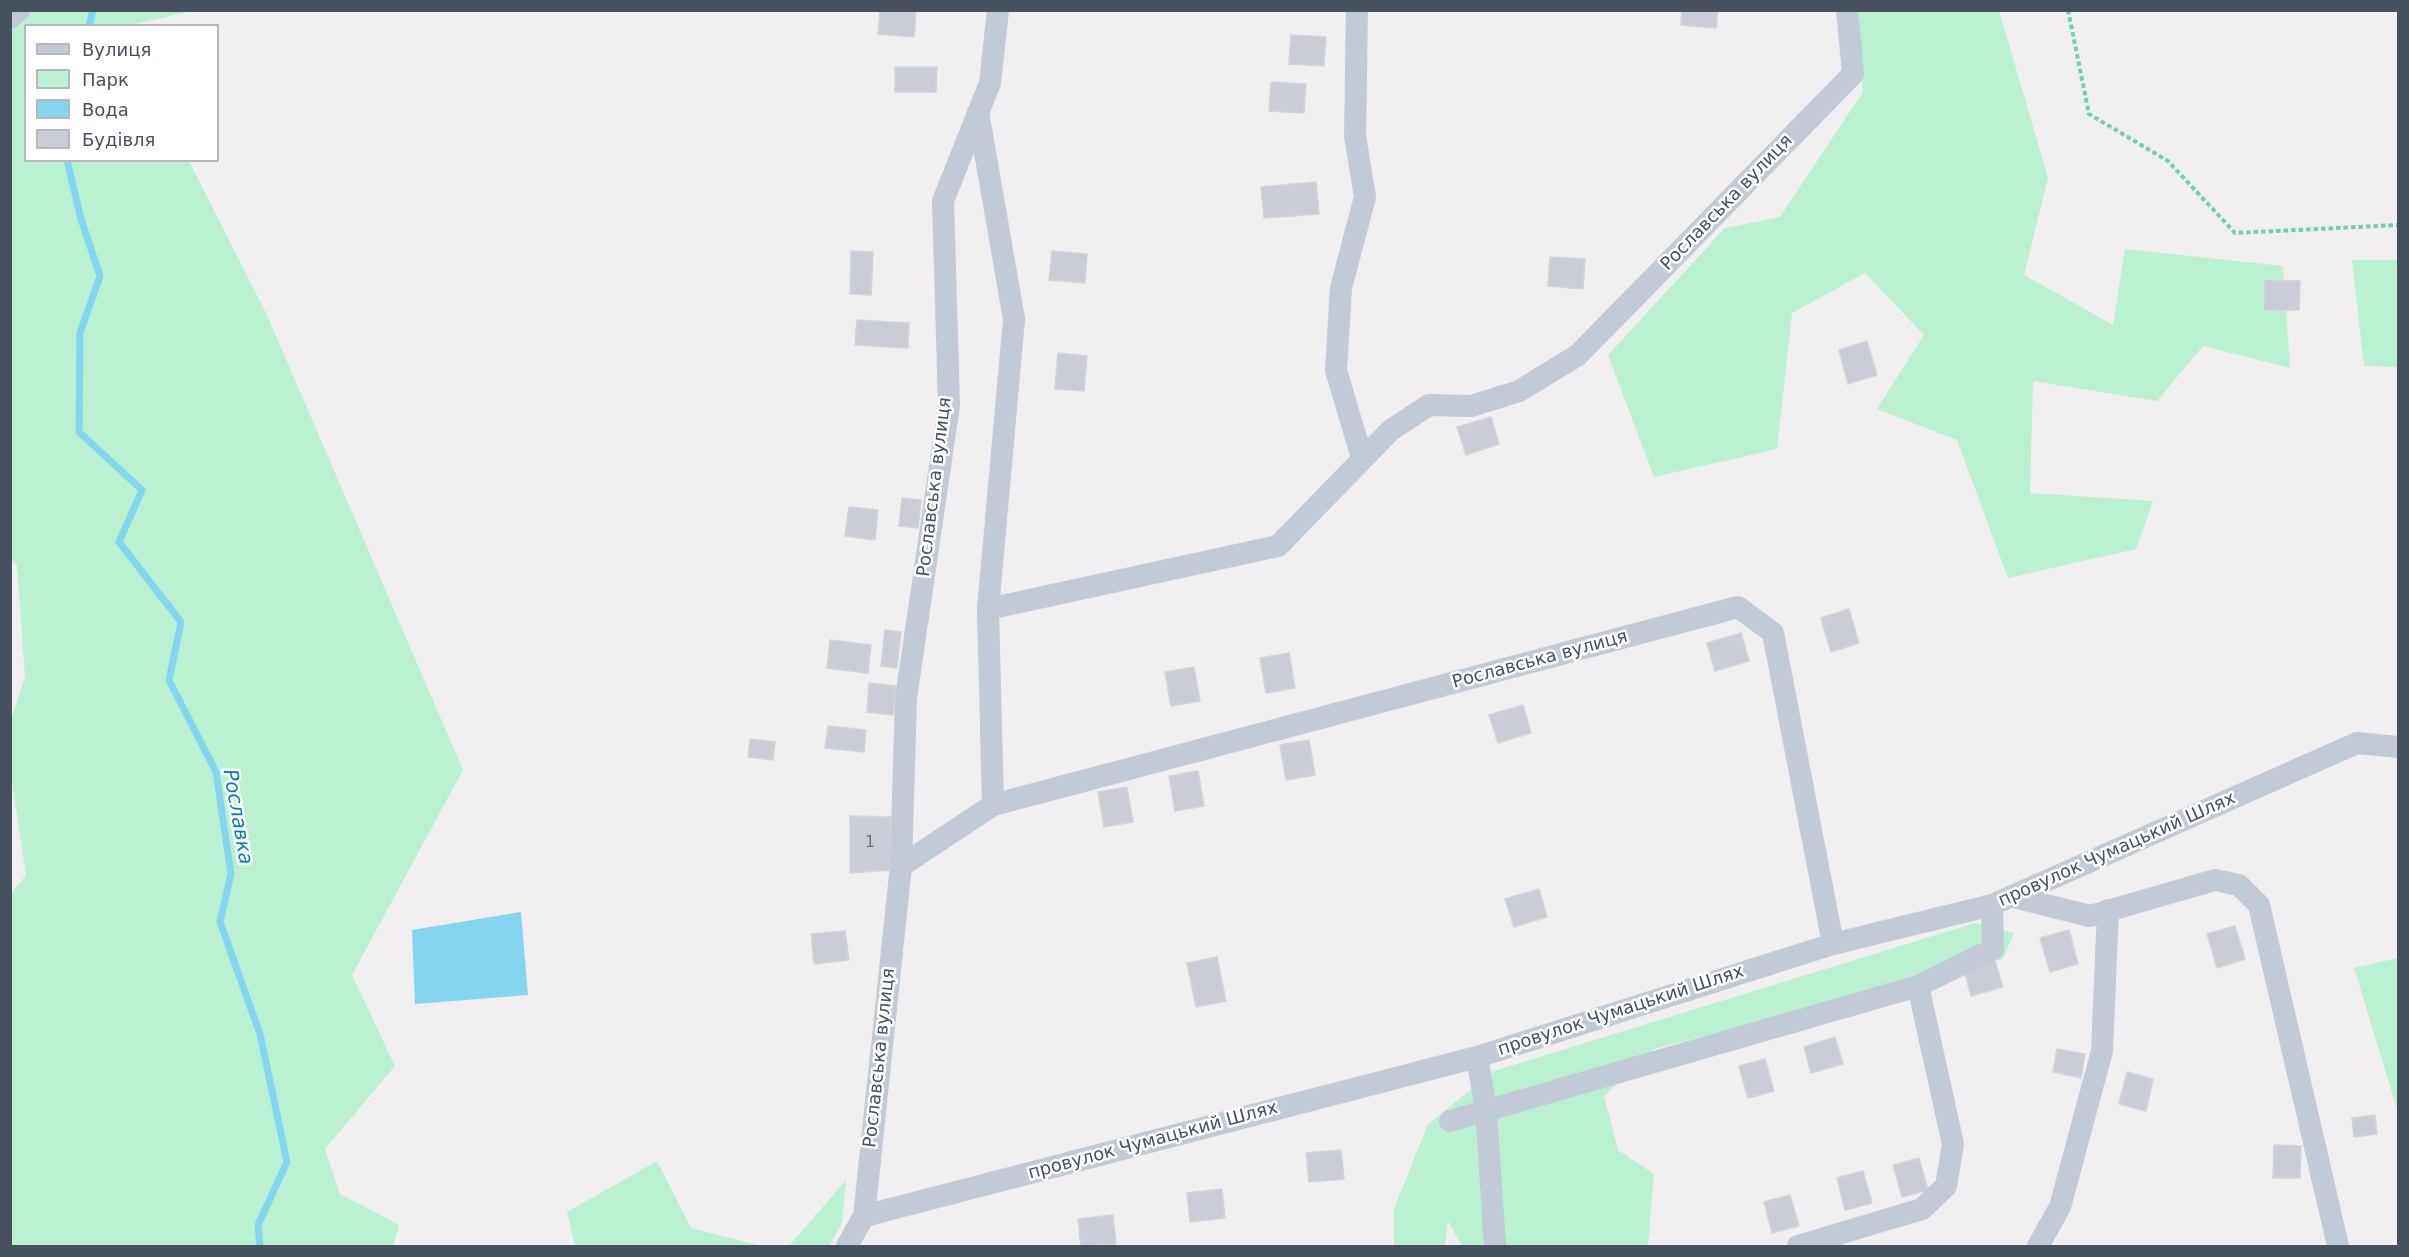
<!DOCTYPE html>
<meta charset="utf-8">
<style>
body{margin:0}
#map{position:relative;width:2409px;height:1257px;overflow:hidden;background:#f1efef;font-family:"DejaVu Sans",sans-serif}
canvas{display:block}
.frame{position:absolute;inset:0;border:12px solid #46515d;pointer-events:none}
.legend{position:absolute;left:24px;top:24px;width:195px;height:138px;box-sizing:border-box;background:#fff;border:2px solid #b5b9be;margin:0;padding:8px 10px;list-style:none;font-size:18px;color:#46515d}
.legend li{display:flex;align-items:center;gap:12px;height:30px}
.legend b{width:30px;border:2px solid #b5b9be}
</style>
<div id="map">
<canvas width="2409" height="1257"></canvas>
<div class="frame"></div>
<ul class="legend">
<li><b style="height:8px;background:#c1cad5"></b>Вулиця</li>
<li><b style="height:16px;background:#baf1d2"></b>Парк</li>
<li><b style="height:16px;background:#85d5f1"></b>Вода</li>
<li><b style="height:16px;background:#cacdd5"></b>Будівля</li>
</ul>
</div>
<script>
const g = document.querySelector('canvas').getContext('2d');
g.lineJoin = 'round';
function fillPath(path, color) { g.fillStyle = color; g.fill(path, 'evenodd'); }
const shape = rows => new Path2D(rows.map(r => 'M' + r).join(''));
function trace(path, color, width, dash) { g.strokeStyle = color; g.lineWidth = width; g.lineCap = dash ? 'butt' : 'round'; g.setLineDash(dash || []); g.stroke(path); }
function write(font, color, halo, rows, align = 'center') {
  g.font = font + ' "DejaVu Sans",sans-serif'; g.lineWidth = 5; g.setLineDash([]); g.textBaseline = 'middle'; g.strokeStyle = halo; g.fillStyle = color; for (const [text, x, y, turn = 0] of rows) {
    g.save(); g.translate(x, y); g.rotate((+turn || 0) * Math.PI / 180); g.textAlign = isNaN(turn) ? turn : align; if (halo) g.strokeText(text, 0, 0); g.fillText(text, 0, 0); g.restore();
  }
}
const green = shape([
 [1999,10,2048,178,2024,275,2113,325,2125,249,2283,266,2290,368,2203,346,2157,401,2033,381,2030,493,2153,501,2136,549,2008,578,1957,440,1877,409,1924,335,1865,273,1792,313,1777,449,1654,477,1608,355,1725,228,1780,217,1863,92,1858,11],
 [11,11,192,11,130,25,26,26,26,160,189,161,267,315,463,770,352,975,395,1066,325,1149,340,1194,399,1225,393,1246,11,1246,10,895,26,875,10,769,11,720,25,677,17,566,11,559],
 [2352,260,2398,260,2398,367,2364,366],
 [1975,923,2014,933,2003,959,1654,1049,1604,1096,1618,1150,1654,1174,1648,1246,1462,1246,1448,1221,1445,1246,1394,1246,1394,1209,1428,1124,1494,1071],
 [2398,958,2398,1112,2354,968],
 [657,1161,691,1228,761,1246,575,1246,567,1212],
 [846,1180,842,1223,829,1246,789,1246]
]);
const water = shape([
 [521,912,528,995,415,1004,412,930]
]);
const stream = shape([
 [89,26,93,10],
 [67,160,81,219,100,276,80,333,79,432,142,490,119,542,181,622,169,680,216,772,231,874,220,922,260,1034,287,1162,258,1225,260,1246]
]);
const building = shape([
 [880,10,916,10,914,37,878,34,880,10],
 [1682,10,1718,10,1716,28,1681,25,1682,10],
 [1291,35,1326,37,1324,66,1289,64,1291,35],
 [895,67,937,67,936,92,895,92,895,67],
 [1271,82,1306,84,1304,113,1269,111,1271,82],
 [1316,182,1319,214,1264,218,1261,187,1316,182],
 [851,251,873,252,871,295,850,294,851,251],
 [1052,251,1087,254,1085,283,1049,280,1052,251],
 [1550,257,1585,259,1583,289,1548,286,1550,257],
 [2265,280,2300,281,2299,310,2264,310,2265,280],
 [857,320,909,323,908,348,855,345,857,320],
 [1867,341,1877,375,1848,384,1839,350,1867,341],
 [1058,353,1087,356,1084,391,1055,389,1058,353],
 [1491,417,1499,444,1466,455,1457,427,1491,417],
 [902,498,921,500,918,528,899,526,902,498],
 [849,507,878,510,875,540,845,536,849,507],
 [1849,609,1859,643,1831,652,1821,618,1849,609],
 [885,630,901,632,897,668,881,666,885,630],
 [1741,633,1749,661,1715,671,1707,643,1741,633],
 [830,640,871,645,868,673,827,668,830,640],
 [1289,653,1295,688,1266,693,1260,658,1289,653],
 [1194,667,1200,701,1171,706,1165,672,1194,667],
 [869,683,896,686,893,715,867,712,869,683],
 [1523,705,1531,733,1498,743,1489,715,1523,705],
 [828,726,866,730,864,752,825,748,828,726],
 [750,739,775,742,773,760,748,757,750,739],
 [1309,740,1315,775,1286,780,1280,745,1309,740],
 [1198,771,1204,806,1175,811,1169,776,1198,771],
 [1127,787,1133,822,1104,827,1098,792,1127,787],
 [850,816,891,817,890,870,850,873,850,816],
 [1539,889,1547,917,1514,927,1505,899,1539,889],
 [2235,926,2245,959,2217,968,2207,934,2235,926],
 [2069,930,2078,964,2050,972,2040,938,2069,930],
 [845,931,849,960,814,964,811,934,845,931],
 [1217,957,1226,1001,1196,1007,1187,963,1217,957],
 [1995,961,2003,987,1971,996,1964,970,1995,961],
 [1835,1037,1843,1064,1811,1073,1804,1047,1835,1037],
 [2057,1049,2085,1054,2081,1078,2053,1072,2057,1049],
 [1765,1059,1774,1091,1748,1098,1739,1066,1765,1059],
 [2127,1072,2153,1079,2146,1111,2119,1104,2127,1072],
 [2375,1115,2377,1134,2354,1137,2352,1118,2375,1115],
 [2274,1145,2301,1146,2300,1178,2273,1178,2274,1145],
 [1341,1150,1344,1179,1309,1182,1306,1153,1341,1150],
 [1919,1158,1928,1190,1902,1197,1893,1165,1919,1158],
 [1863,1171,1872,1203,1845,1210,1837,1178,1863,1171],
 [1222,1189,1225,1218,1190,1222,1187,1193,1222,1189],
 [1790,1195,1799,1226,1772,1233,1764,1202,1790,1195],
 [1113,1215,1116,1244,1081,1246,1078,1219,1113,1215]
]);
const path = shape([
 [2068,10,2089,114,2168,161,2235,233,2398,225]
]);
const minor = shape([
 [1357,10,1355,136,1365,197,1341,288,1336,370,1362,458],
 [10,18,19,10],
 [978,112,1014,319,988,609,993,805],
 [988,609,1278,546,1391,430,1429,405,1471,406,1519,391,1578,355,1853,74,1847,10],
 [901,866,993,805,1738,607,1773,633,1833,944],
 [2014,897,2090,916,2215,880,2239,885,2259,905,2338,1246],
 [1477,1057,1486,1110,1495,1246],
 [1450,1121,1918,986],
 [864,1216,1477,1057,1833,944,1992,905,2357,743,2398,747],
 [847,1246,864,1216,901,866,906,698,949,405,943,201,990,83,998,10],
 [1798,1246,1922,1209,1946,1186,1953,1144,1918,986,1993,949,1992,905],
 [2038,1246,2060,1207,2102,1051,2108,910]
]);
const numberNames = [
 ["1",870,843]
];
const streetNames = [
 ["Рославська вулиця",1727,203,-46],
 ["Рославська вулиця",935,487,-83],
 ["Рославська вулиця",1540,660,-15],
 ["провулок Чумацький Шлях",2117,850,-24],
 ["провулок Чумацький Шлях",1621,1011,-18],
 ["Рославська вулиця",880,1058,-84],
 ["провулок Чумацький Шлях",1153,1141,-15]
];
const waterNames = [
 ["Рославка",237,817,80]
];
fillPath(green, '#baf1d2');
fillPath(water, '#85d5f1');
trace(stream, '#85d5f1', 7);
fillPath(building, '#cacdd5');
trace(building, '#d2d4db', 1.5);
trace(path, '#71d1a6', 4, [4.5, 3]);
trace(minor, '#c1cad5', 22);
write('15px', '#67707b', null, numberNames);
write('18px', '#46515d', '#fff', streetNames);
write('italic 20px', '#057faa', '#fff', waterNames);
</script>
